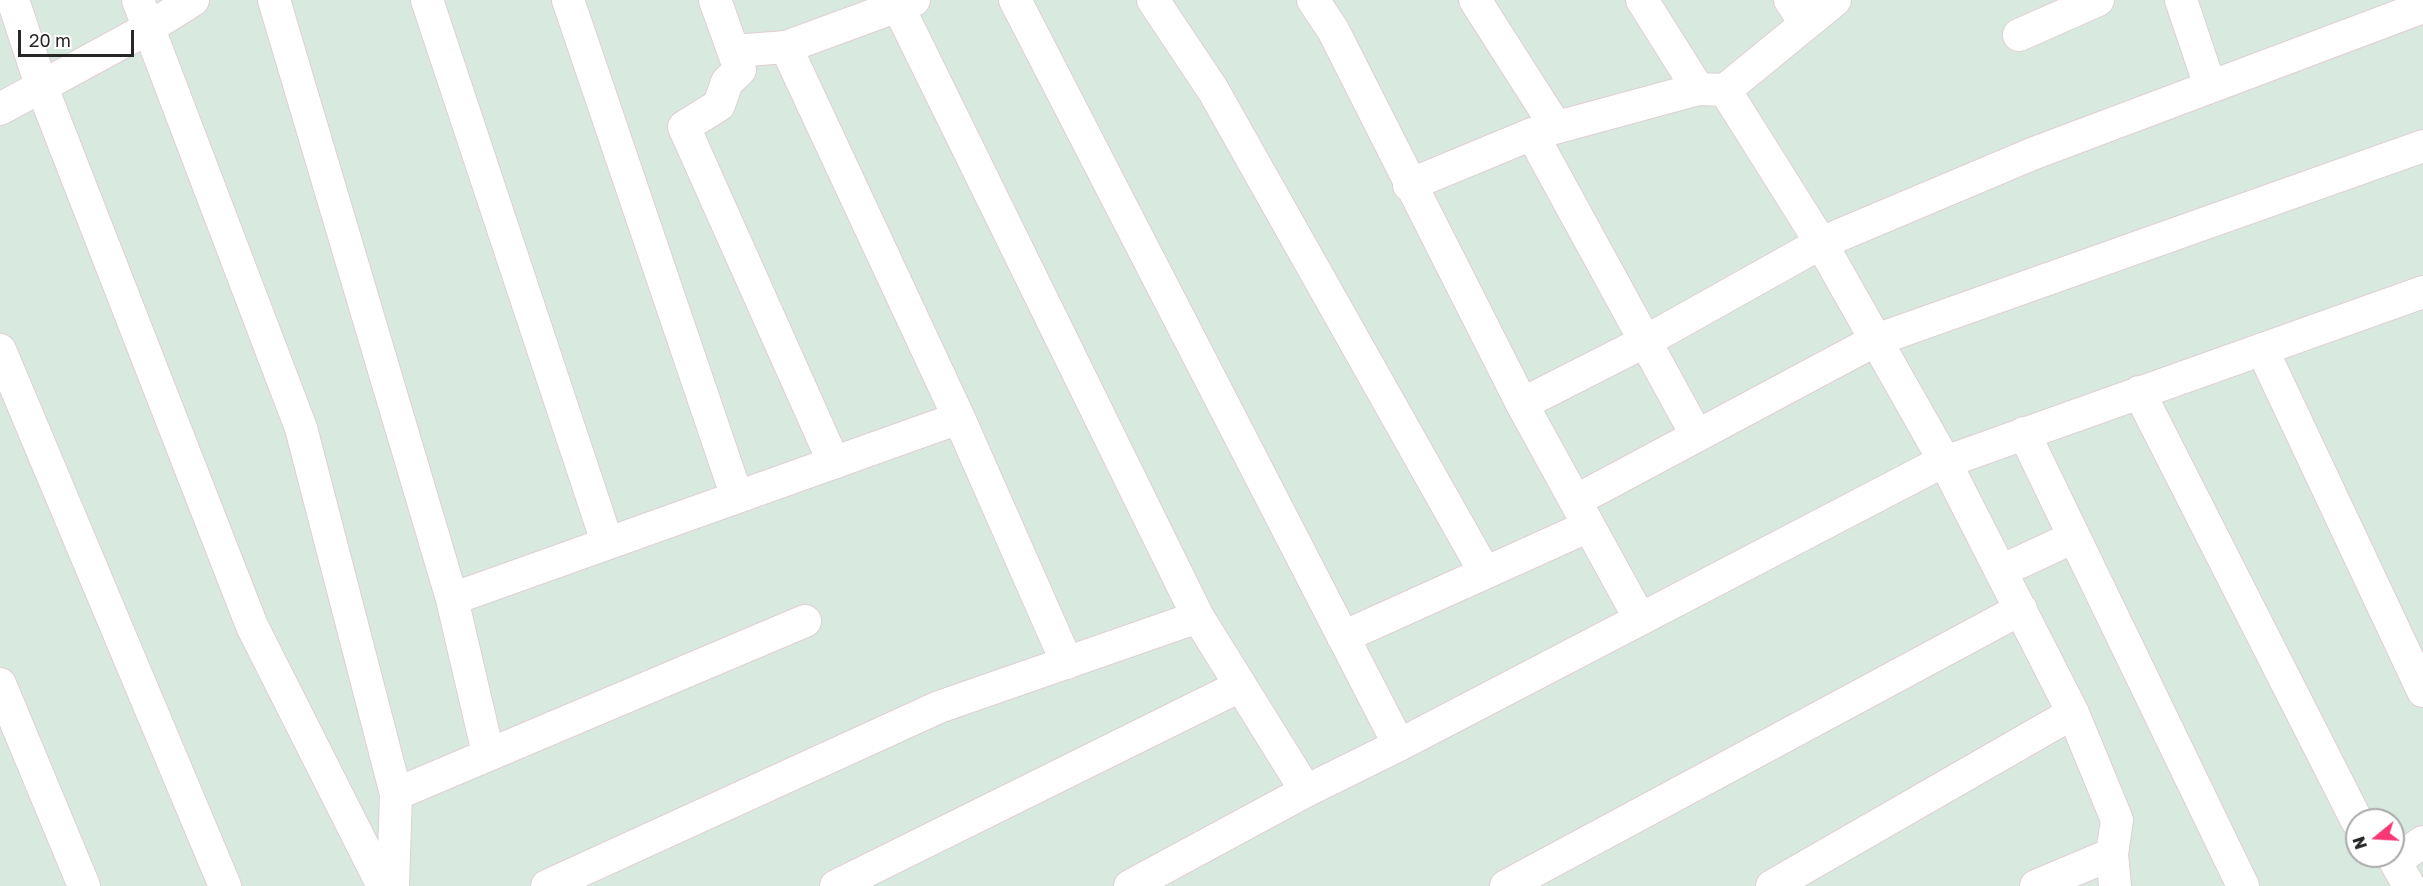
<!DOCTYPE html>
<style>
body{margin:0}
#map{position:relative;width:2423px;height:886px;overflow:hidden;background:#d8eae0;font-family:"Golos Text",sans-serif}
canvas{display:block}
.north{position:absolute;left:2345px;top:808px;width:60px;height:60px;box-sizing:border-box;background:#fff;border:2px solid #a9a9a9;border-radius:50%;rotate:252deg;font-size:16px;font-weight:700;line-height:24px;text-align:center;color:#272727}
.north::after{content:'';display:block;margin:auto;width:21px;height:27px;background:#f83774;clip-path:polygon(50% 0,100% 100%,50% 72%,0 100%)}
.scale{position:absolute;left:18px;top:30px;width:116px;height:27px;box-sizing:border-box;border:3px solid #272727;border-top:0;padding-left:8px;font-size:18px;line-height:21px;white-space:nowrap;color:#272727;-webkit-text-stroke:4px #fff;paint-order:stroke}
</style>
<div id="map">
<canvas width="2423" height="886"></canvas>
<div class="north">N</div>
<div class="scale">20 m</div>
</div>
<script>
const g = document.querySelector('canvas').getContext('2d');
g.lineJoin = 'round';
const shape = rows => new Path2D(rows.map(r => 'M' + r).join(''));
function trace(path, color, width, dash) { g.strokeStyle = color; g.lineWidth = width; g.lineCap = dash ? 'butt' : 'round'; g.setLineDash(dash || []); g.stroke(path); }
const street = shape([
 [13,0,41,85,252,626,383,886],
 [138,0,301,428,396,794,393,886],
 [274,0,452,599,488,753],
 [427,0,607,542],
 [568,0,737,497],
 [715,0,740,70,727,82,719,105,684,127,834,463],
 [895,0,1198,617,1306,791],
 [1015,0,1399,745],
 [1153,0,1213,90,1484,571],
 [1313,0,1333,30,1522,404,1640,619],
 [1475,0,1556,127],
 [1642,0,1698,89],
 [1790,0,1805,23],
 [2181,0,2210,86],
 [2019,35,2098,0],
 [786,47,959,418,1067,663],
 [734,51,786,47,914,0],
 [1725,90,1821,243,1945,462,2073,713,2117,820,2112,854,2115,886],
 [0,109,147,29,193,0],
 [1532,134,1697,436],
 [1409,185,1532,134,1698,89,1725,90,1835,0],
 [2262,349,2423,691],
 [0,350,225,886],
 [2139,392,2357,821],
 [1522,404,1646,341,1821,243,2032,154,2423,7],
 [2024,433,2243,886],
 [1575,501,1876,340,2423,146],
 [2001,571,2074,537],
 [452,599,959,418],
 [1343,637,1589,526],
 [0,684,84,886],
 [396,794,805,621],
 [547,886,939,707,1198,617],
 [836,886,1240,686],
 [1130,886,1306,791,1399,745,1934,466,2423,292],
 [1506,886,2021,609],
 [1772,886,2073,713],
 [2036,886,2112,854],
 [2409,886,2395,861,2423,842]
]);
trace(street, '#e0ced4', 34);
trace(street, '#fff', 32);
</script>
